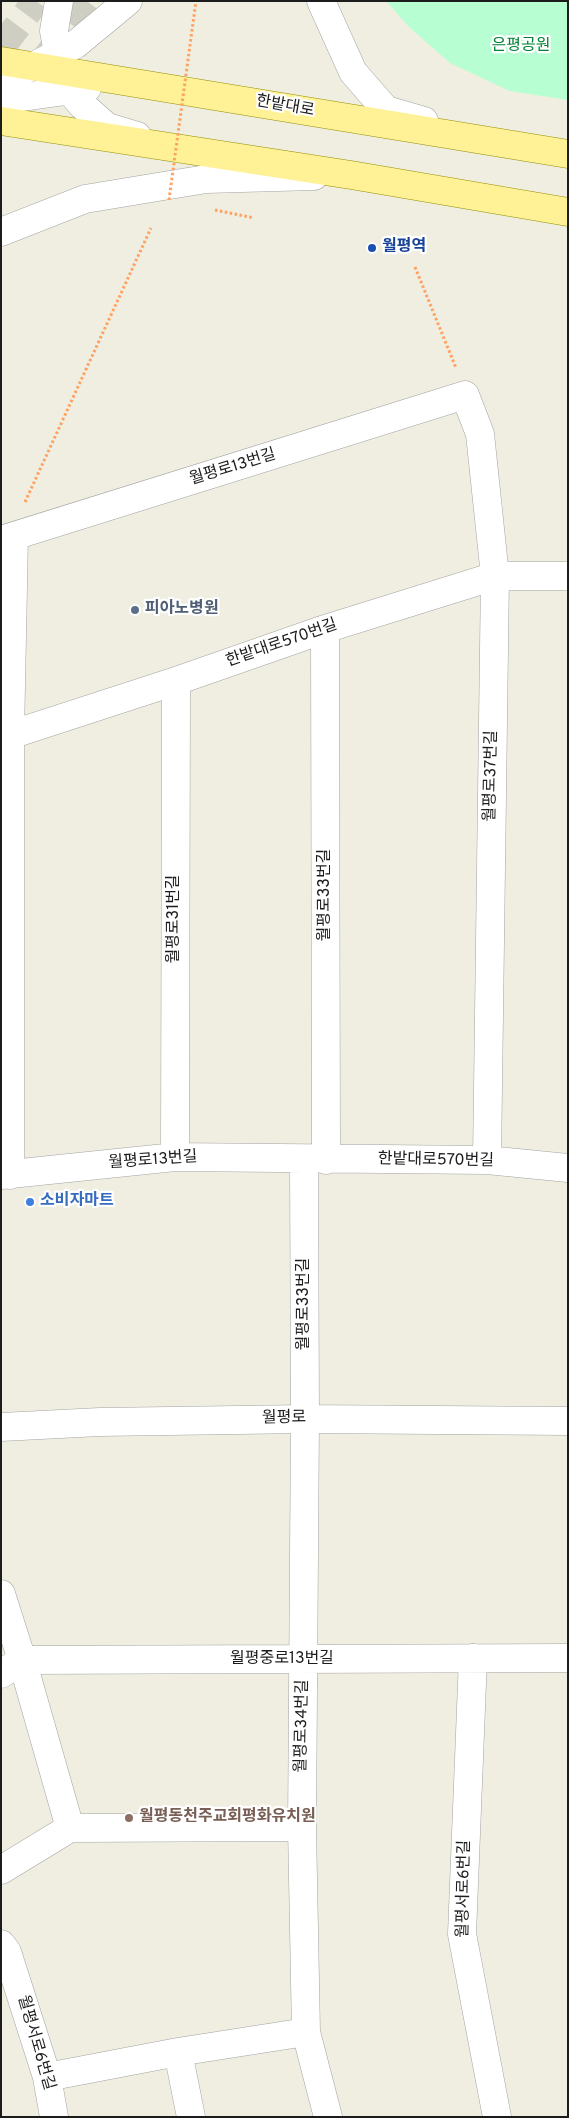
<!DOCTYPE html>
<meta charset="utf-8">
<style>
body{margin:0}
#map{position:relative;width:569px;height:2118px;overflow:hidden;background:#efeee0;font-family:Overpass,sans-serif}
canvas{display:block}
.frame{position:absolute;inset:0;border:2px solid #1c1c1c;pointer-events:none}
</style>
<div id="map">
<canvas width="569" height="2118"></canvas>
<div class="frame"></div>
</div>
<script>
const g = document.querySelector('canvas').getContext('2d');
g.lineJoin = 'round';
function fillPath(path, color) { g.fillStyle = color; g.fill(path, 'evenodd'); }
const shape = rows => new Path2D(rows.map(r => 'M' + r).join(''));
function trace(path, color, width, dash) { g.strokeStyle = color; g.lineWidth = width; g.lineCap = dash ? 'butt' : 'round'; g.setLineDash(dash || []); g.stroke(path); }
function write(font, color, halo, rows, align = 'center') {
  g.font = font + ' Overpass,"Noto Sans KR",sans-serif'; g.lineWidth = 4.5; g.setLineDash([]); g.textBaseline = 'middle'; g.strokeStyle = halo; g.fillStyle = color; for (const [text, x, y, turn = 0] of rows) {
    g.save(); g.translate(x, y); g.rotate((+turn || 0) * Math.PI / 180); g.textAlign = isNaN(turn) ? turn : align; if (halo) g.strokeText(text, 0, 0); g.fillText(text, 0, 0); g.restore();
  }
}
const park = shape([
 [386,1,568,1,568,100,510,91,450,63,409,27]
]);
const majorTunnel = shape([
 [1,48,36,1],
 [46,58,89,1]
]);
const path = shape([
 [215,210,254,218],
 [415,267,456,368],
 [25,502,151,228]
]);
const minor = shape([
 [59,1,54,31,61,70,69,90,82,105,107,127,137,136],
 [321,1,353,72,386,110,424,121],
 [1,76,34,66,76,44,128,1],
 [1,100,87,88],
 [1,232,85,199,206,179,314,176],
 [1,540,465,395,480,434,495,576,487,1160],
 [325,629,326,1160],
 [1,738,176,681,325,629,495,576,568,576],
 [175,1157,176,681],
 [304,1159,305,1419,302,1827,306,2032,328,2117],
 [1,1175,175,1157,487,1160,568,1168],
 [10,1175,10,735,14,536],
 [1,1427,100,1422,305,1419,568,1421],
 [1,1594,22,1660,70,1828],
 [473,1658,462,1934,497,2117],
 [1,1674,22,1660,568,1658],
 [1,1870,70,1828,302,1827],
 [1,1944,7,1952,47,2077,54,2117],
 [178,2052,191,2117],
 [47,2077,178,2052,306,2032]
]);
const major = shape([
 [1,61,568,154],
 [1,121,351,175,568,212]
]);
const pathBridge = shape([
 [169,200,196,1]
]);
const markers = [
 [372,248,5,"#1a4fb4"],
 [135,610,5,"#5c6f8a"],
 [30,1202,5,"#3f7fe0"],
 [129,1818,5,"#8d6e63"]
];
const parkNames = [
 ["은평공원",521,47]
];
const streetNames = [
 ["한밭대로",285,107,10],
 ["월평로13번길",233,468,-17],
 ["한밭대로570번길",282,644,-19],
 ["월평로37번길",492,776,-89],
 ["월평로33번길",326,895,-90],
 ["월평로31번길",175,919,-90],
 ["월평로13번길",153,1161,-4],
 ["한밭대로570번길",436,1161,1],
 ["월평로33번길",305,1304,-90],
 ["월평로",284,1419,-1],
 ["월평중로13번길",282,1660],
 ["월평로34번길",303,1726,-89],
 ["월평서로6번길",465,1889,-89],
 ["월평서로6번길",35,2043,74]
];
const transitNames = [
 ["월평역",382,248]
];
const serviceNames = [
 ["피아노병원",145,610]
];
const shopNames = [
 ["소비자마트",40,1202]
];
const educationNames = [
 ["월평동천주교회평화유치원",139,1818]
];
fillPath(park, '#b8fed3');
trace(majorTunnel, '#cfcec3', 28, [28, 14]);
trace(minor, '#a3a3a3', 29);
trace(major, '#948f00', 29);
trace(path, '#ffa161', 3, [2.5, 2.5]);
trace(minor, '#fff', 28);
trace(major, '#fff195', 28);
trace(pathBridge, '#ffa161', 3, [2.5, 2.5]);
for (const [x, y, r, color] of markers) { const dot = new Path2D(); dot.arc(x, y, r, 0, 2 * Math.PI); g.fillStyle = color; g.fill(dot); trace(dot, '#fff', 2); }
write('16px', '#018333', '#fff', parkNames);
write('16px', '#1c1c1c', '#fff', streetNames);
write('bold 16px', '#164399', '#fff', transitNames, 'left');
write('bold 16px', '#4e5e75', '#fff', serviceNames, 'left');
write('bold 16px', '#366cbe', '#fff', shopNames, 'left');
write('bold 16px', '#785e54', '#fff', educationNames, 'left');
</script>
